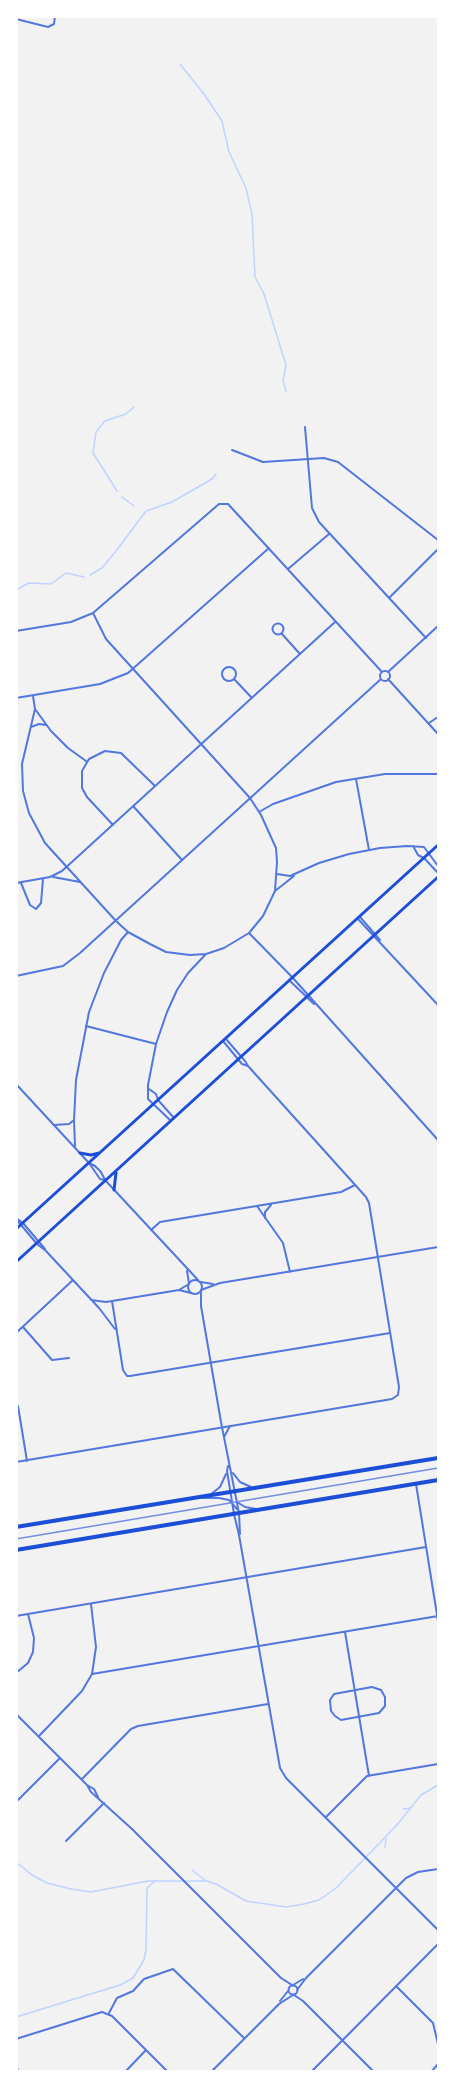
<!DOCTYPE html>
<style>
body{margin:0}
#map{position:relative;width:455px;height:2088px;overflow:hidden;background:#f2f2f2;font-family:"Public Sans",sans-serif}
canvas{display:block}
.frame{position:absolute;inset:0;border:18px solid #fff;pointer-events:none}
</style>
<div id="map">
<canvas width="455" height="2088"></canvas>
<div class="frame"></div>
</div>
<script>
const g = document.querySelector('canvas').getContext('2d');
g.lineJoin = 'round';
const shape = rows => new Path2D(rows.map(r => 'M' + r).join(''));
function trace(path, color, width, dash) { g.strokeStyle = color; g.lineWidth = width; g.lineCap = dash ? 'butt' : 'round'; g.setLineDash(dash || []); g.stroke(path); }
const stream = shape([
 [180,64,204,94,222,121,229,152,246,188,252,214,255,277,264,294,286,365,283,381,286,391],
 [117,491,93,453,96,432,105,421,126,414,134,407],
 [122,497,134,506],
 [90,575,102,568,116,551,146,511,172,502,212,479,216,474],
 [16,590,29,583,51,584,66,573,84,577],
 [403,1809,411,1808],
 [385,1847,386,1839],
 [16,1862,32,1875,47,1883,71,1889,91,1892,148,1881,206,1881,216,1884,246,1901,286,1907,304,1904,319,1900,336,1888,396,1826,421,1795,438,1785],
 [192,1870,206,1881],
 [16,2017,120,1985,133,1978,144,1960,146,1949,147,1888,155,1881]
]);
const minor = shape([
 [16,19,48,27,54,24,55,16],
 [305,427,312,508,319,522,426,638],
 [232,450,263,462,324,458,338,462,438,540],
 [288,569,329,534],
 [389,598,438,549],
 '272.5 629a5.5 5.5 0 1 1 11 0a5.5 5.5 0 1 1-11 0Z',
 [16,631,71,622,93,613,219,504,228,504,382,672],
 [282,634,300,654],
 '222 674a7 7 0 1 1 14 0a7 7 0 1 1-14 0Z',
 '380 676a5 5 0 1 1 10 0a5 5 0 1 1-10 0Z',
 [388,672,438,626],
 [234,679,252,698],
 [388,679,438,734],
 [33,696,35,709,51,731,68,748,86,761],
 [16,698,100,684,128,673,269,548],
 [35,709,22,764,23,791,29,813,45,843,116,921,128,932,150,944,166,952,190,955,206,954,224,948,249,933,263,916,275,891,277,862,276,848,261,815,250,798,106,639,93,613],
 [429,723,438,717],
 [31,727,39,724,46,725],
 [356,779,369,850],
 [133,806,182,860],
 [259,812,273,804,336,782,385,774,438,774],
 [113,825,87,797,82,788,82,771,89,759,105,751,121,753,155,786],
 [413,846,418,855,424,858,438,873],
 [277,874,290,876,319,863,349,854,380,848,407,846,424,847,438,866],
 [53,877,80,882],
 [16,883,50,877,62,871,335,622],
 [21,883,30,905,36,909,41,903,43,879],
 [275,891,294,876],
 [360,917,380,940],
 [358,919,438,1005],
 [249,933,292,977],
 [16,976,63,966,80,953,381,679],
 [86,1026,156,1044],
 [223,1041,242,1064,248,1066],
 [149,1089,156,1094,158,1100,174,1118],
 [170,1120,148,1099,148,1085,156,1044,167,1012,177,990,188,973,206,954],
 [54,1125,69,1124,74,1120],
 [75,1146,74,1120,76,1080,89,1012,104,973,121,940,128,932],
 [257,1206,283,1243,290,1272],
 [16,1218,23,1223,45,1249],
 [265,1218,265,1212,271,1205],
 [16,1219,37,1244,46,1251,99,1308,115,1329],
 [151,1230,160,1222,341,1192,355,1185],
 [201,1282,213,1284],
 [179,1290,189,1284],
 [201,1290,220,1283,438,1247],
 [91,1300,106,1302,179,1290,191,1293],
 [112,1301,123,1370,127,1376,130,1376,390,1333],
 [23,1327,52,1360,69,1358],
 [16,1333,73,1280],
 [18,1406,27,1461],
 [16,1462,392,1399,398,1395,399,1387,369,1203,366,1197,248,1066,245,1061,226,1039],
 [416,1484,438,1621],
 [239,1513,240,1534],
 [234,1514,239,1535,280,1768,286,1778,438,1930],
 [16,1616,426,1547],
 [345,1632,369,1776],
 [16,1673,28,1663,33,1652,34,1638,28,1614],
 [92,1674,438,1616],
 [372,1687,381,1690,385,1697,385,1706,379,1713,341,1720,335,1716,331,1711,330,1700,334,1694,372,1687],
 [39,1736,82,1691,92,1674,96,1647,91,1604],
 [82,1779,131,1729,138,1726,268,1704],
 [16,1802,60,1758],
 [326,1817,367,1776,438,1764],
 [66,1841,104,1803],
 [396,1986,433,2023,438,2044],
 [109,2013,117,1998,133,1991,144,1979,173,1969,244,2038],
 [16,2039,102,2012,112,2016,168,2072],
 [16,2062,18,2072],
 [125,2072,146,2050],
 [311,2072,438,1944],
 [431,2072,438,2064]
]);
const tertiary = shape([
 [292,977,438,1140],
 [290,981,314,1004],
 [16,1084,89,1163,100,1179,105,1180],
 [89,1163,95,1166,101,1172,105,1180,198,1280],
 [187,1271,189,1283],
 '188 1287a7 7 0 1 1 14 0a7 7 0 1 1-14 0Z',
 [201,1292,201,1306,221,1422,239,1513],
 [224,1437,230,1426],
 [228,1466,227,1471,234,1514],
 [233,1473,240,1482,251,1487],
 [210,1495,220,1487,226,1474],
 [202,1498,219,1498,229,1500,237,1509],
 [237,1502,245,1507,256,1509],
 [16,1714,87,1785,94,1789,98,1797],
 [87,1785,91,1792,132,1829,281,1978,292,1985],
 [293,1985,303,1979],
 '288.5 1990a4.5 4.5 0 1 1 9 0a4.5 4.5 0 1 1-9 0Z',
 [297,1990,306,1978,406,1878,418,1872,438,1869],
 [294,1995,303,2001,374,2072],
 [280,2001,288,1991],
 [211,2072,279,2004,293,1995]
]);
const secondary = shape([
 [80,1153,91,1155,99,1153],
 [114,1190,116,1173],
 [16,1229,438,845],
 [16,1262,438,877]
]);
const trunk = shape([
 [16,1527,438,1458],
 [16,1550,438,1480]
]);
const tram = shape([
 [16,1539,438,1468]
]);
trace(stream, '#bfd3fe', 1.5);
trace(minor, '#5277de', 2);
trace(tertiary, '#5277de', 2);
trace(secondary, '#1d4ed8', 3);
trace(trunk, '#1d4ed8', 4);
trace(tram, '#7290e2', 1.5);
</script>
